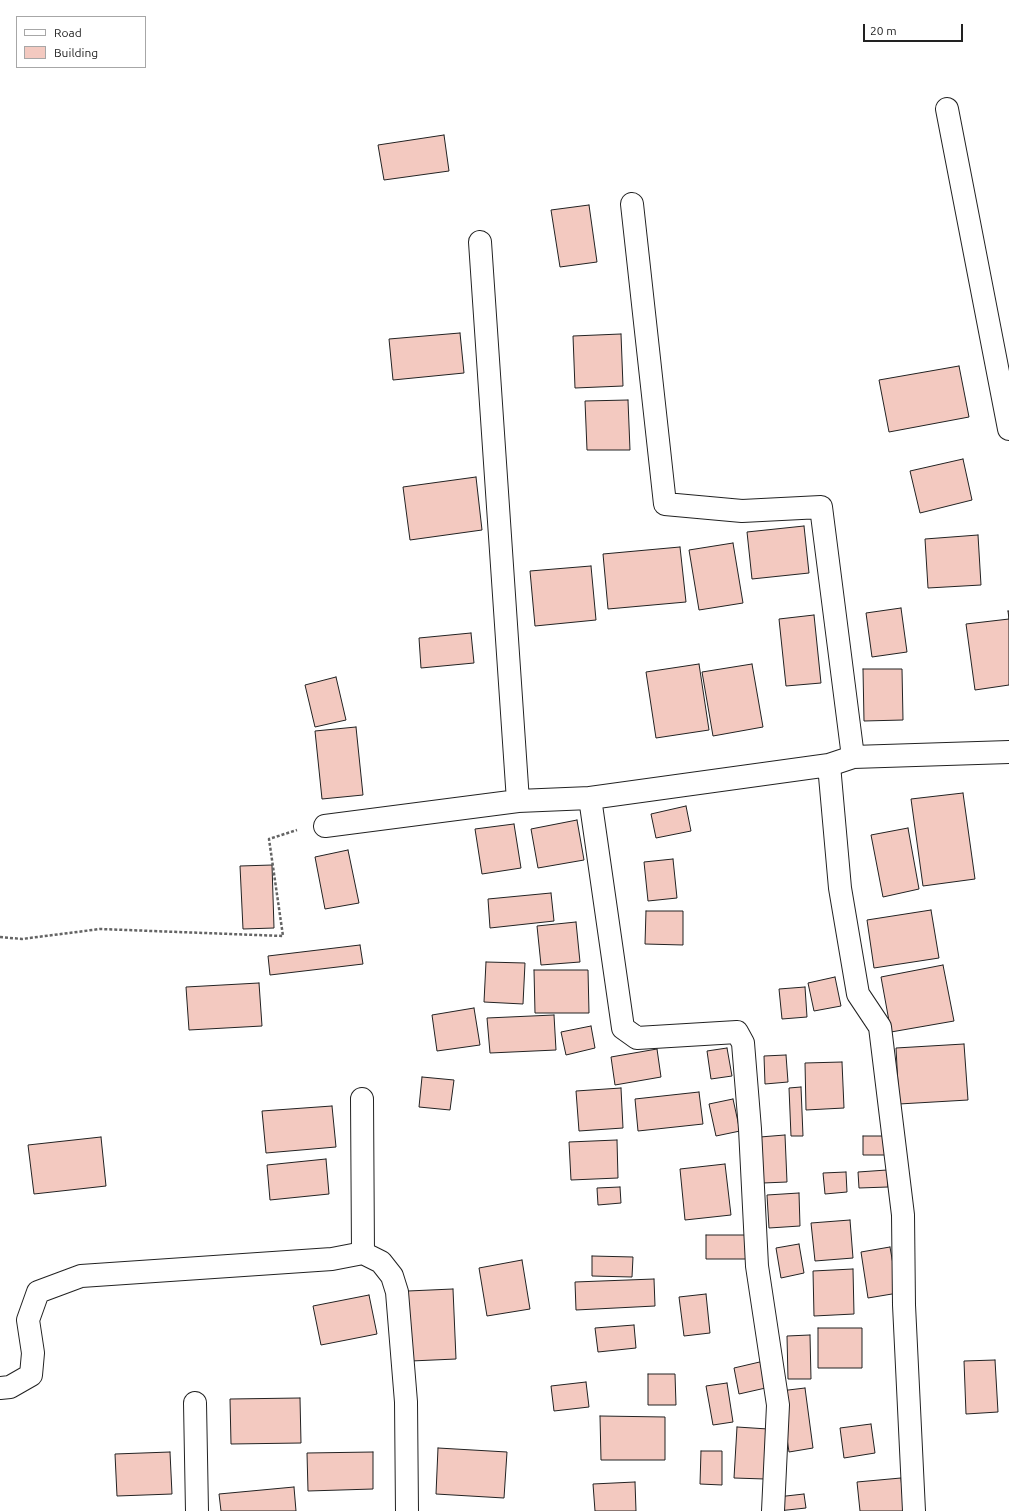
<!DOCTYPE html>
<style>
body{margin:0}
#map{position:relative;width:1009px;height:1511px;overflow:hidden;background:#fff;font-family:Ubuntu,sans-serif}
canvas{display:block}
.legend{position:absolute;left:16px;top:16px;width:130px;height:52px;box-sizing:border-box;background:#fff;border:1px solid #a7a7a7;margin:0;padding:5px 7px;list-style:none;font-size:12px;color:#222}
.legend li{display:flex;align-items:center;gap:8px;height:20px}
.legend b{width:20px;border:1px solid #a7a7a7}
.scale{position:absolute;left:863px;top:24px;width:100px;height:18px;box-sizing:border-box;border:2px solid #222;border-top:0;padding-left:5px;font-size:12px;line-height:14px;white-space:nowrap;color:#222;-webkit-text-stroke:3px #fff;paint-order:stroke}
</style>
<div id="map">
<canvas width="1009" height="1511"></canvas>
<ul class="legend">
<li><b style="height:5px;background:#fff"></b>Road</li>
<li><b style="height:11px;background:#f3c9c0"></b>Building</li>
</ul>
<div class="scale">20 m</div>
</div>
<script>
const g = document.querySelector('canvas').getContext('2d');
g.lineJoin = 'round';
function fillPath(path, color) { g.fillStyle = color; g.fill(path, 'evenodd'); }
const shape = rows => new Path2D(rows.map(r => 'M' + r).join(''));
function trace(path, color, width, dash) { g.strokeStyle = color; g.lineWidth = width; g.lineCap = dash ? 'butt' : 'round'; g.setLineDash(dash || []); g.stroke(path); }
const building = shape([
 [444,135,449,171,384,180,378,145,444,135],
 [589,205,597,262,560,267,551,210,589,205],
 [460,333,464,373,393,380,389,339,460,333],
 [621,334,623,386,575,388,573,336,621,334],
 [959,366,969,417,889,432,879,380,959,366],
 [628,400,630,450,587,450,585,401,628,400],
 [963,459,972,500,920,513,910,471,963,459],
 [476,477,482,530,410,540,403,487,476,477],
 [804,526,809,573,752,579,747,532,804,526],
 [978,535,981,585,928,588,925,539,978,535],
 [733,543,743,603,699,610,689,550,733,543],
 [680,547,686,602,608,609,603,554,680,547],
 [591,566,596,620,535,626,530,571,591,566],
 [901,608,907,652,872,657,866,613,901,608],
 [1008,611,1009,611,1009,685,975,690,966,624,1009,619,1008,611],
 [814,615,821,683,786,686,779,619,814,615],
 [471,633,474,663,421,668,419,638,471,633],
 [699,664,709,730,656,738,646,672,699,664],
 [752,664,763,727,713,736,702,672,752,664],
 [863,669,902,669,903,720,864,721,863,669],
 [336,677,346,720,315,727,305,685,336,677],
 [356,727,363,795,322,799,315,731,356,727],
 [963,793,975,879,923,886,911,799,963,793],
 [686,806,691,831,656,838,651,814,686,806],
 [577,820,584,860,538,868,531,829,577,820],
 [514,824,521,868,482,874,475,829,514,824],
 [908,828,919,889,883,897,871,835,908,828],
 [348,850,359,903,325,909,315,857,348,850],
 [673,859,677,898,648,901,644,862,673,859],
 [272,865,274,928,243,929,240,866,272,865],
 [551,893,554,921,490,928,488,899,551,893],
 [931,910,939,958,874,968,867,920,931,910],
 [646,911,683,911,683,945,645,944,646,911],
 [576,922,580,962,541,965,537,926,576,922],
 [360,945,363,964,270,975,268,956,360,945],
 [486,962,525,963,523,1004,484,1002,486,962],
 [943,965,954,1021,891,1032,881,977,943,965],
 [534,970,588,970,589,1013,535,1013,534,970],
 [835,977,841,1006,814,1011,808,983,835,977],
 [259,983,262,1026,189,1030,186,987,259,983],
 [805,987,807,1017,782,1019,779,989,805,987],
 [474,1008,480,1045,437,1051,432,1015,474,1008],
 [554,1015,556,1050,490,1053,487,1018,554,1015],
 [591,1026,595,1048,566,1055,561,1032,591,1026],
 [964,1044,968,1100,899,1104,896,1048,964,1044],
 [727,1048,732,1076,711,1079,707,1051,727,1048],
 [657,1049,661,1077,615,1085,611,1057,657,1049],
 [786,1055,788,1082,765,1084,764,1056,786,1055],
 [842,1062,844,1108,806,1110,805,1063,842,1062],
 [422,1077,454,1080,450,1110,419,1107,422,1077],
 [801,1087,803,1136,791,1136,789,1088,801,1087],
 [621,1088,623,1128,579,1131,576,1091,621,1088],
 [699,1092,703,1124,638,1131,635,1099,699,1092],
 [733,1099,740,1131,716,1136,709,1104,733,1099],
 [332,1106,336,1147,266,1153,262,1111,332,1106],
 [785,1135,787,1182,763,1183,760,1137,785,1135],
 [863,1136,885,1136,885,1155,863,1155,863,1136],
 [101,1137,106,1186,34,1194,28,1145,101,1137],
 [617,1140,618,1178,571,1180,569,1142,617,1140],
 [326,1159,329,1194,270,1200,267,1165,326,1159],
 [725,1164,731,1215,685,1220,680,1169,725,1164],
 [887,1170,888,1187,859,1188,858,1172,887,1170],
 [846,1172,847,1192,825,1194,823,1173,846,1172],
 [620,1187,621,1203,598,1205,597,1188,620,1187],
 [799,1193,800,1226,769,1228,767,1195,799,1193],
 [850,1220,853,1258,815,1261,811,1223,850,1220],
 [706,1235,745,1235,746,1259,706,1259,706,1235],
 [799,1244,804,1273,781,1278,776,1248,799,1244],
 [890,1247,898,1293,868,1298,861,1252,890,1247],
 [592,1256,633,1257,632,1277,592,1276,592,1256],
 [522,1260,530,1309,487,1316,479,1268,522,1260],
 [853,1269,854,1314,814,1316,813,1271,853,1269],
 [654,1279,655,1306,576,1310,575,1282,654,1279],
 [453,1289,456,1359,411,1361,408,1291,453,1289],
 [706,1294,710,1333,684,1336,679,1297,706,1294],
 [369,1295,377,1334,321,1345,313,1306,369,1295],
 [634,1325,636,1348,598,1352,595,1328,634,1325],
 [818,1328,862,1328,862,1368,818,1368,818,1328],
 [810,1335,811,1379,788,1379,787,1336,810,1335],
 [995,1360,998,1412,966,1414,964,1361,995,1360],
 [764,1361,770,1387,739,1394,734,1368,764,1361],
 [648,1374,675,1374,676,1405,648,1405,648,1374],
 [586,1382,589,1407,554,1411,551,1386,586,1382],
 [727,1383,733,1422,713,1425,706,1386,727,1383],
 [805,1388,813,1448,789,1452,780,1391,805,1388],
 [300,1398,301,1443,231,1444,230,1399,300,1398],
 [600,1416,665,1417,665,1460,601,1460,600,1416],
 [871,1424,875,1453,844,1458,840,1428,871,1424],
 [737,1427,768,1429,765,1479,734,1478,737,1427],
 [438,1448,507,1452,504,1498,436,1494,438,1448],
 [701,1451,722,1451,722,1485,700,1484,701,1451],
 [170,1452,172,1494,117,1496,115,1454,170,1452],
 [373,1452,373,1489,308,1491,307,1453,373,1452],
 [901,1478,904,1511,860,1511,857,1482,901,1478],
 [635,1482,636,1511,595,1511,593,1484,635,1482],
 [294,1487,296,1511,221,1511,219,1494,294,1487],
 [804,1494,806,1508,778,1511,777,1497,804,1494]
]);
const path = shape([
 [0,937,22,939,100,929,283,936,269,839,297,830]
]);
const minor = shape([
 [947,109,1009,429],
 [632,204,665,504,742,511,821,507,853,757],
 [480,242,518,801],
 [829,765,840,888,858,994,880,1027,903,1215,904,1305,914,1511],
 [590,798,623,1028,637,1038,737,1032,743,1043,750,1129,757,1266,778,1405,773,1511],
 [325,826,518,801,590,798,829,765,853,757,1009,752],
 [362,1099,363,1253],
 [0,1388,10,1387,31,1375,33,1353,28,1320,38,1292,81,1276,332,1259,363,1253,381,1262,392,1276,397,1292,406,1402,407,1511],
 [195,1403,197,1511]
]);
fillPath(building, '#f3c9c0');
trace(building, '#222', 1);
trace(minor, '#222', 24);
trace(path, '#646464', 2.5, [3, 2]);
trace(minor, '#fff', 22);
</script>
